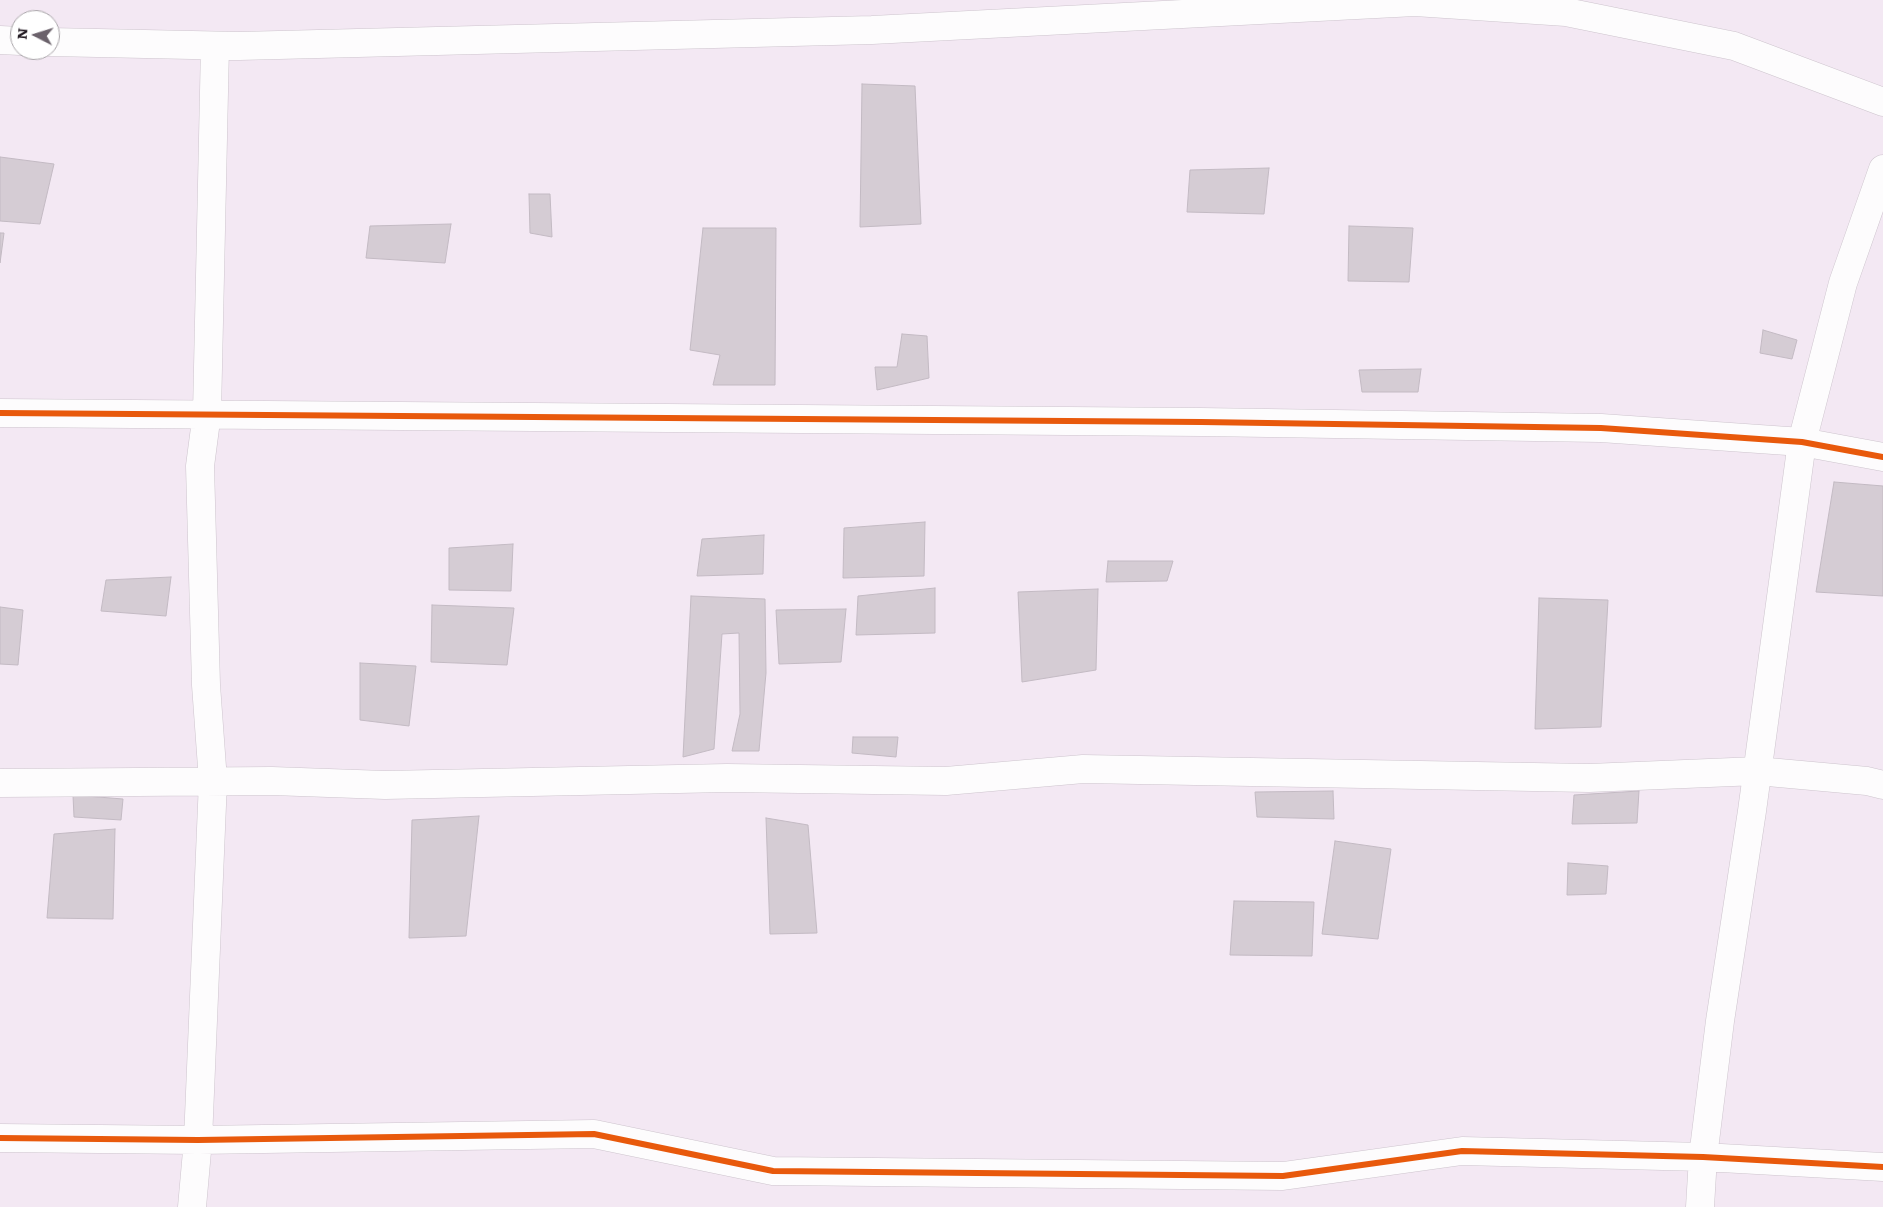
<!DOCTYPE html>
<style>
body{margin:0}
#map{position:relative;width:1883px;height:1207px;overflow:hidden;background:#f3e8f3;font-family:Literata,serif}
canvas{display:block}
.north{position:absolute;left:10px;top:10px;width:50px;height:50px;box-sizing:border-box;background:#fff;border:1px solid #a7a3a7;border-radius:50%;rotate:275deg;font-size:14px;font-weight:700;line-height:20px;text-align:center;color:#221a22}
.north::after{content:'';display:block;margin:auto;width:18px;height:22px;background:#6b626b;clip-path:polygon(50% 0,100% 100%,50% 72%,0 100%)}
</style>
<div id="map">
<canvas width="1883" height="1207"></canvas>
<div class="north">N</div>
</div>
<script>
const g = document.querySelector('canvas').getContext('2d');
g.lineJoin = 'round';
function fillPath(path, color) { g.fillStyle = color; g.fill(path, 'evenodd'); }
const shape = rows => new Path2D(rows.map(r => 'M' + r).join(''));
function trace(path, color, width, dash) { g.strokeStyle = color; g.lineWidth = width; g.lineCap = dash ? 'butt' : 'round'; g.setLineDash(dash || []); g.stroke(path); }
const building = shape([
 [862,84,915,86,921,224,860,227,862,84],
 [0,157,54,164,40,224,0,221,0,157],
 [1269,168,1264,214,1187,212,1190,170,1269,168],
 [529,194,550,194,552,237,530,233,529,194],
 [451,224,445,263,366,258,370,226,451,224],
 [1349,226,1413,228,1409,282,1348,281,1349,226],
 [703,228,776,228,775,385,713,385,720,355,690,350,703,228],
 [0,233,4,233,0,263,0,233],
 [1763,330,1797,340,1792,359,1760,353,1763,330],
 [902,334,927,336,929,378,877,390,875,367,897,367,902,334],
 [1421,369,1418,392,1362,392,1359,370,1421,369],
 [1834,482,1883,486,1883,596,1816,592,1834,482],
 [925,522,924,576,843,578,844,528,925,522],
 [764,535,763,574,697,576,702,539,764,535],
 [513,544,511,591,449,590,449,548,513,544],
 [1108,561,1173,561,1167,581,1106,582,1108,561],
 [171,577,166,616,101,611,106,580,171,577],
 [935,588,935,633,856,635,858,596,935,588],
 [1098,589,1096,670,1022,682,1018,592,1098,589],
 [691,596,765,599,766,673,759,751,732,751,740,714,739,633,722,634,714,749,683,757,691,596],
 [1539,598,1608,600,1601,727,1535,729,1539,598],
 [432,605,514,608,507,665,431,662,432,605],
 [0,607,23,610,18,665,0,664,0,607],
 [846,609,841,662,779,664,776,610,846,609],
 [360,663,416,666,409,726,360,720,360,663],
 [853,737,898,737,896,757,852,753,853,737],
 [1333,791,1334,819,1257,817,1255,792,1333,791],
 [1639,791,1637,823,1572,824,1574,795,1639,791],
 [73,795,123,799,121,820,74,817,73,795],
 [479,816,466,936,409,938,412,820,479,816],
 [766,818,808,825,817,933,770,934,766,818],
 [115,829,113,919,47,918,54,834,115,829],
 [1335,841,1391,849,1378,939,1322,934,1335,841],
 [1568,863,1608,866,1606,894,1567,895,1568,863],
 [1234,901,1314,902,1312,956,1230,955,1234,901]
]);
const street = shape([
 [0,40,20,41],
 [50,42,239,46,872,30,1415,2,1566,12,1734,46,1883,102],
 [0,413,1201,422,1601,428,1802,442,1883,457],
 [0,783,272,781,385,785,727,778,946,781,1083,769,1589,778,1757,771,1867,781,1883,785],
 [0,1138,198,1140,594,1134,773,1171,1283,1176,1462,1151,1703,1157,1883,1167],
 [192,1207,198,1140,213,781,206,685,200,466,207,413,215,46],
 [1700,1207,1703,1157,1720,1021,1752,811,1802,442,1843,283,1883,169]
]);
const cycleway = shape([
 [0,413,1201,422,1601,428,1802,442,1883,457],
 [0,1138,198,1140,594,1134,773,1171,1283,1176,1462,1151,1703,1157,1883,1167]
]);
fillPath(building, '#d5ccd4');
trace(building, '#c3bac3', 1);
trace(street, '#cdc4cd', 29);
trace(street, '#fdfcfd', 28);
trace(cycleway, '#e8590c', 6);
</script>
